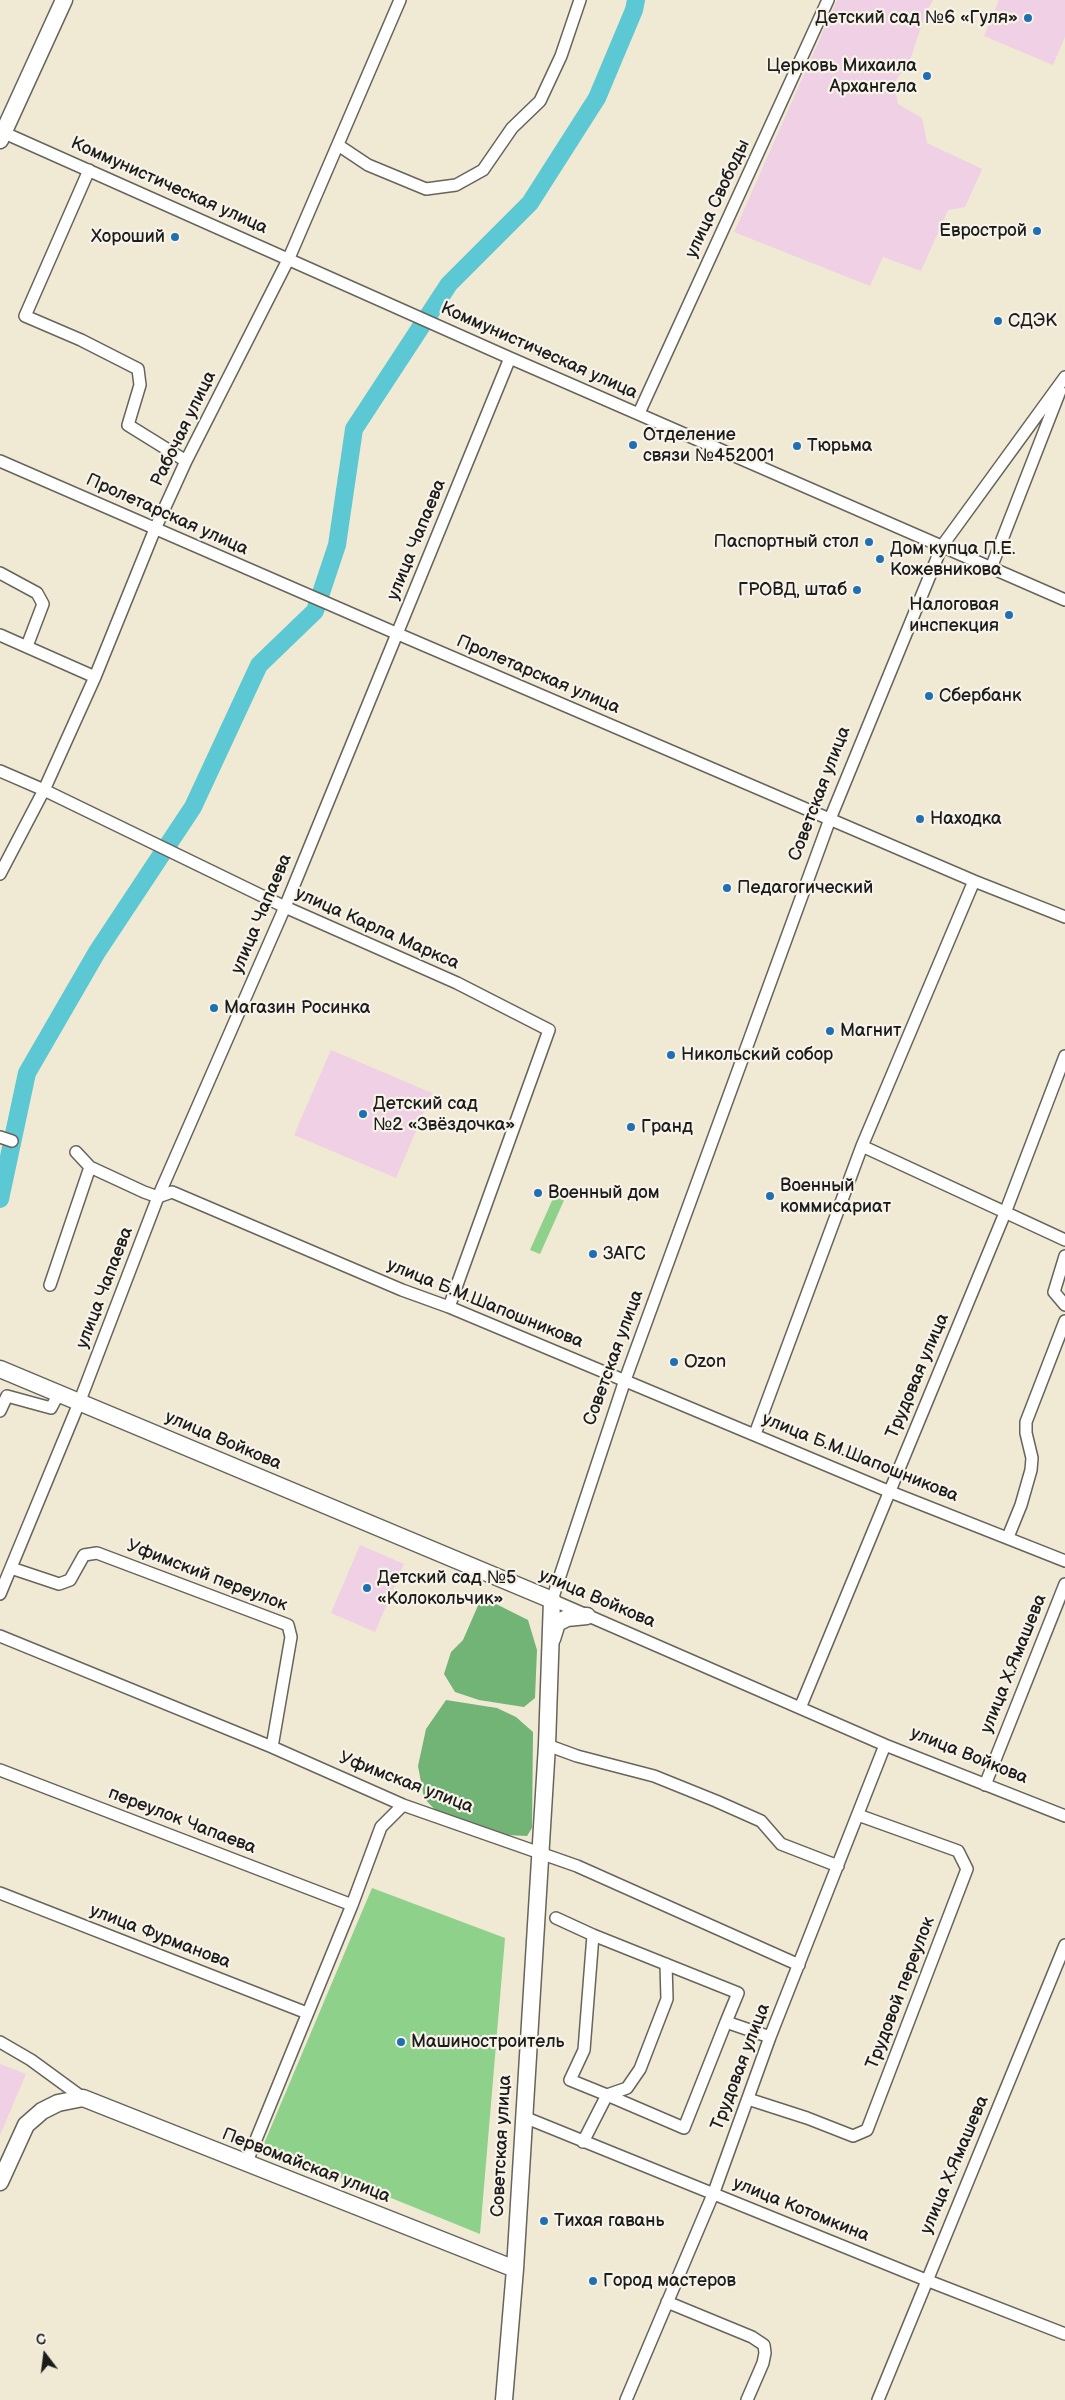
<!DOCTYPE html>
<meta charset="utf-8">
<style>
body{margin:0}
#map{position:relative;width:1065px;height:2400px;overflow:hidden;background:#f0e9d3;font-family:"Balsamiq Sans",sans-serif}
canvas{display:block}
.north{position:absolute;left:20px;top:2330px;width:50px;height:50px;-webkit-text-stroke:4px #f7f3e8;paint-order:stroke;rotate:345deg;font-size:14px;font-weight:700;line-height:20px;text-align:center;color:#1c1c1c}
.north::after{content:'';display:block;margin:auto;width:18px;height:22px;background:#1c1c1c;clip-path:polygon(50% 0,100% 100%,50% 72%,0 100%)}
</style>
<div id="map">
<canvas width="1065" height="2400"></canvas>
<div class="north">С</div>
</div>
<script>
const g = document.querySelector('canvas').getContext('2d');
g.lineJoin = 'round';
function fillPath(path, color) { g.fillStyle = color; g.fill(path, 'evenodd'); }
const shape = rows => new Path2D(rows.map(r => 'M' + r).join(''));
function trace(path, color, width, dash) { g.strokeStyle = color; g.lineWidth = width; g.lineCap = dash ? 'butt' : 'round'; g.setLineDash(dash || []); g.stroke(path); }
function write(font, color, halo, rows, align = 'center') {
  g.font = font + ' "Balsamiq Sans",sans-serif'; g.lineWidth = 4.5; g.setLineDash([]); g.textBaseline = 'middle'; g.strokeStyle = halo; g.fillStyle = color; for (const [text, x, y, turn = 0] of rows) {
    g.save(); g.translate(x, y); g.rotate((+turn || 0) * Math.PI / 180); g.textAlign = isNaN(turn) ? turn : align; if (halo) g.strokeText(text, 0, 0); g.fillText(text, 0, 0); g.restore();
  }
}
const built = shape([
 [837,0,933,0,925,15,910,60,894,83,898,104,922,118,927,143,982,169,965,207,948,210,921,271,883,257,870,286,734,232],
 [999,0,1065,0,1065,37,1053,65,984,36],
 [331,1050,432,1093,396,1178,294,1135],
 [360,1545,404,1564,375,1632,331,1613],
 [0,2064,26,2074,0,2135]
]);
const green = shape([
 [555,1194,565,1198,540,1254,530,1250],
 [372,1888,505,1938,480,2234,263,2146]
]);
const forest = shape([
 [488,1600,528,1620,537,1650,535,1698,524,1707,479,1700,455,1692,444,1674,451,1652,463,1640,480,1601],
 [446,1700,497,1708,516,1717,533,1732,532,1828,527,1836,506,1835,438,1813,424,1798,418,1766,426,1729]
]);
const river = shape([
 [0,1199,27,1073,97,952,193,807,259,665,315,611,337,545,354,429,449,284,530,203,597,98,634,10,636,0]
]);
const street = shape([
 [0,131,510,358,1065,600],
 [338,145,368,165,426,189,456,185,483,170,512,128,540,101,561,56,580,0],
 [89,170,25,316,81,340,138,369,140,385,128,425,186,461],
 [1065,377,942,546,830,819,625,1380,552,1600,885,1745,1065,1816],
 [639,413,828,0],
 [0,461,398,634,974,881,1065,917],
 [991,568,1060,391],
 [0,573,37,593,43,604,27,646],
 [0,635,95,677],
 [0,771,44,790,285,907,457,983,549,1030,449,1307],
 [0,874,44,790,95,677,155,529,186,461,289,258,400,0],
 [0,1137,12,1141],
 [862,1146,1065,1240],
 [76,1152,90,1167,144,1192,158,1197,172,1192,402,1290,449,1307,888,1491,1065,1561],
 [1065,1256,1054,1292,1065,1305],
 [50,1285,90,1167],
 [0,1411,7,1396,51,1408,58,1395],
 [755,1434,862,1146,974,881],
 [1008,1537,1021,1505,1031,1470,1032,1458,1026,1433,1026,1422,1065,1321],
 [11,1568,59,1584,70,1580,84,1555,97,1553,288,1625,291,1637,272,1747],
 [0,1594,79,1403,158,1197,285,907,510,358],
 [0,1636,272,1747,403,1805,577,1866,799,1965],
 [800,1708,1005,1213,1065,1056],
 [547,1745,577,1756,654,1776,716,1801,761,1821,781,1844,838,1866],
 [0,1770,352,1905],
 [985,1785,1065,1584],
 [0,1893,307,2013],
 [556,1918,593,1935],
 [0,2042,31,2060,83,2098],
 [607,2095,684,2128,726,2022],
 [607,2095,627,2088,640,2069,667,1999,666,1964],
 [748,2099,807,2118,853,2136,867,2130,967,1869,958,1851,858,1815],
 [524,2117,926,2280,1065,2334],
 [583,2142,607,2095,570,2080,584,2050,593,1935,738,1993,726,2022,770,2037],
 [246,2164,352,1905,381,1827,403,1805],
 [667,2302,752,2337,764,2345,765,2353,763,2363,747,2400],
 [626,2400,714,2192,770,2037,885,1745],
 [878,2400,1065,1945]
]);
const secondary = shape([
 [0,140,64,0],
 [0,1369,552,1600,547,1745,515,2269,504,2400],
 [552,1639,557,1623,567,1618,587,1616],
 [0,2182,26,2125,42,2111,58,2103,83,2098,515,2269]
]);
const markers = [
 [1028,18,5,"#1f6fb2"],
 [927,76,5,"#1f6fb2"],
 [1037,231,5,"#1f6fb2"],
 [175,237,5,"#1f6fb2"],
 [998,321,5,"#1f6fb2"],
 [633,445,5,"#1f6fb2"],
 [797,446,5,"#1f6fb2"],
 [869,542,5,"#1f6fb2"],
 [880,559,5,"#1f6fb2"],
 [857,590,5,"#1f6fb2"],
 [1009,615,5,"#1f6fb2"],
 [929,696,5,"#1f6fb2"],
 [920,819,5,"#1f6fb2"],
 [727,888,5,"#1f6fb2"],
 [214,1008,5,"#1f6fb2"],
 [830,1031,5,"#1f6fb2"],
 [671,1055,5,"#1f6fb2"],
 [363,1114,5,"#1f6fb2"],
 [631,1127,5,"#1f6fb2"],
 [538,1193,5,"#1f6fb2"],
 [770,1196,5,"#1f6fb2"],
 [593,1254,5,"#1f6fb2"],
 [674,1362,5,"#1f6fb2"],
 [367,1588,5,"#1f6fb2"],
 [401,2042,5,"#1f6fb2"],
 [544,2221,5,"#1f6fb2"],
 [593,2281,5,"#1f6fb2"]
];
const poiNames = [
 ["Детский сад №6 «Гуля»",1018,18,"right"],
 ["Церковь Михаила",917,66,"right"],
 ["Архангела",917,87,"right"],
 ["Еврострой",1027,231,"right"],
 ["Хороший",165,237,"right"],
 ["СДЭК",1008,321],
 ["Отделение",643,435],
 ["связи №452001",643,456],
 ["Тюрьма",807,446],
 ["Паспортный стол",859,542,"right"],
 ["Дом купца П.Е.",890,549],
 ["Кожевникова",890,570],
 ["ГРОВД, штаб",847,590,"right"],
 ["Налоговая",999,605,"right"],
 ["инспекция",999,626,"right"],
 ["Сбербанк",939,696],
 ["Находка",930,819],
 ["Педагогический",737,888],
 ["Магазин Росинка",224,1008],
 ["Магнит",840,1031],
 ["Никольский собор",681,1055],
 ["Детский сад",373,1104],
 ["№2 «Звёздочка»",373,1125],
 ["Гранд",641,1127],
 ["Военный",780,1186],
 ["коммисариат",780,1207],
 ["Военный дом",548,1193],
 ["ЗАГС",603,1254],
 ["Ozon",684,1362],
 ["Детский сад №5",377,1578],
 ["«Колокольчик»",377,1599],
 ["Машиностроитель",411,2042],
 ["Тихая гавань",554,2221],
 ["Город мастеров",603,2281]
];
const streetNames = [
 ["Коммунистическая улица",169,186,24],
 ["улица Свободы",718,199,-65],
 ["Коммунистическая улица",539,351,24],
 ["Рабочая улица",184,429,-64],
 ["Пролетарская улица",167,515,24],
 ["улица Чапаева",417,540,-68],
 ["Пролетарская улица",538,675,23],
 ["Советская улица",820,794,-69],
 ["улица Чапаева",262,914,-67],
 ["улица Карла Маркса",377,929,24],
 ["улица Чапаева",105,1288,-69],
 ["улица Б.М.Шапошникова",485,1304,22],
 ["Советская улица",614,1358,-70],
 ["Трудовая улица",918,1376,-67],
 ["улица Войкова",223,1441,23],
 ["улица Б.М.Шапошникова",860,1458,22],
 ["Уфимский переулок",207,1576,21],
 ["улица Войкова",597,1599,23],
 ["улица Х.Ямашева",1014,1664,-68],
 ["улица Войкова",969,1756,22],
 ["Уфимская улица",406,1783,21],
 ["переулок Чапаева",182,1821,21],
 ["улица Фурманова",160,1937,21],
 ["Трудовой переулок",901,1993,-69],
 ["Трудовая улица",741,2067,-69],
 ["Советская улица",502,2146,-87],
 ["улица Х.Ямашева",955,2165,-67],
 ["Первомайская улица",306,2166,21],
 ["улица Котомкина",801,2210,22]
];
fillPath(built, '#f0d0e4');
fillPath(green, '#8dd18a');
fillPath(forest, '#72b376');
trace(river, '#5bc8d3', 18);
trace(street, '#66645c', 14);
trace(secondary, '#66645c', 19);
trace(street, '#fff', 11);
trace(secondary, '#fff', 16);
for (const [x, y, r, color] of markers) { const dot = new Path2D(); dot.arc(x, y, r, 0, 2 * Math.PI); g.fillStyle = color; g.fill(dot); trace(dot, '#f7f3e8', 2); }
write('18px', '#1c1c1c', '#f7f3e8', poiNames, 'left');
write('18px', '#1c1c1c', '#f7f3e8', streetNames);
</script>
